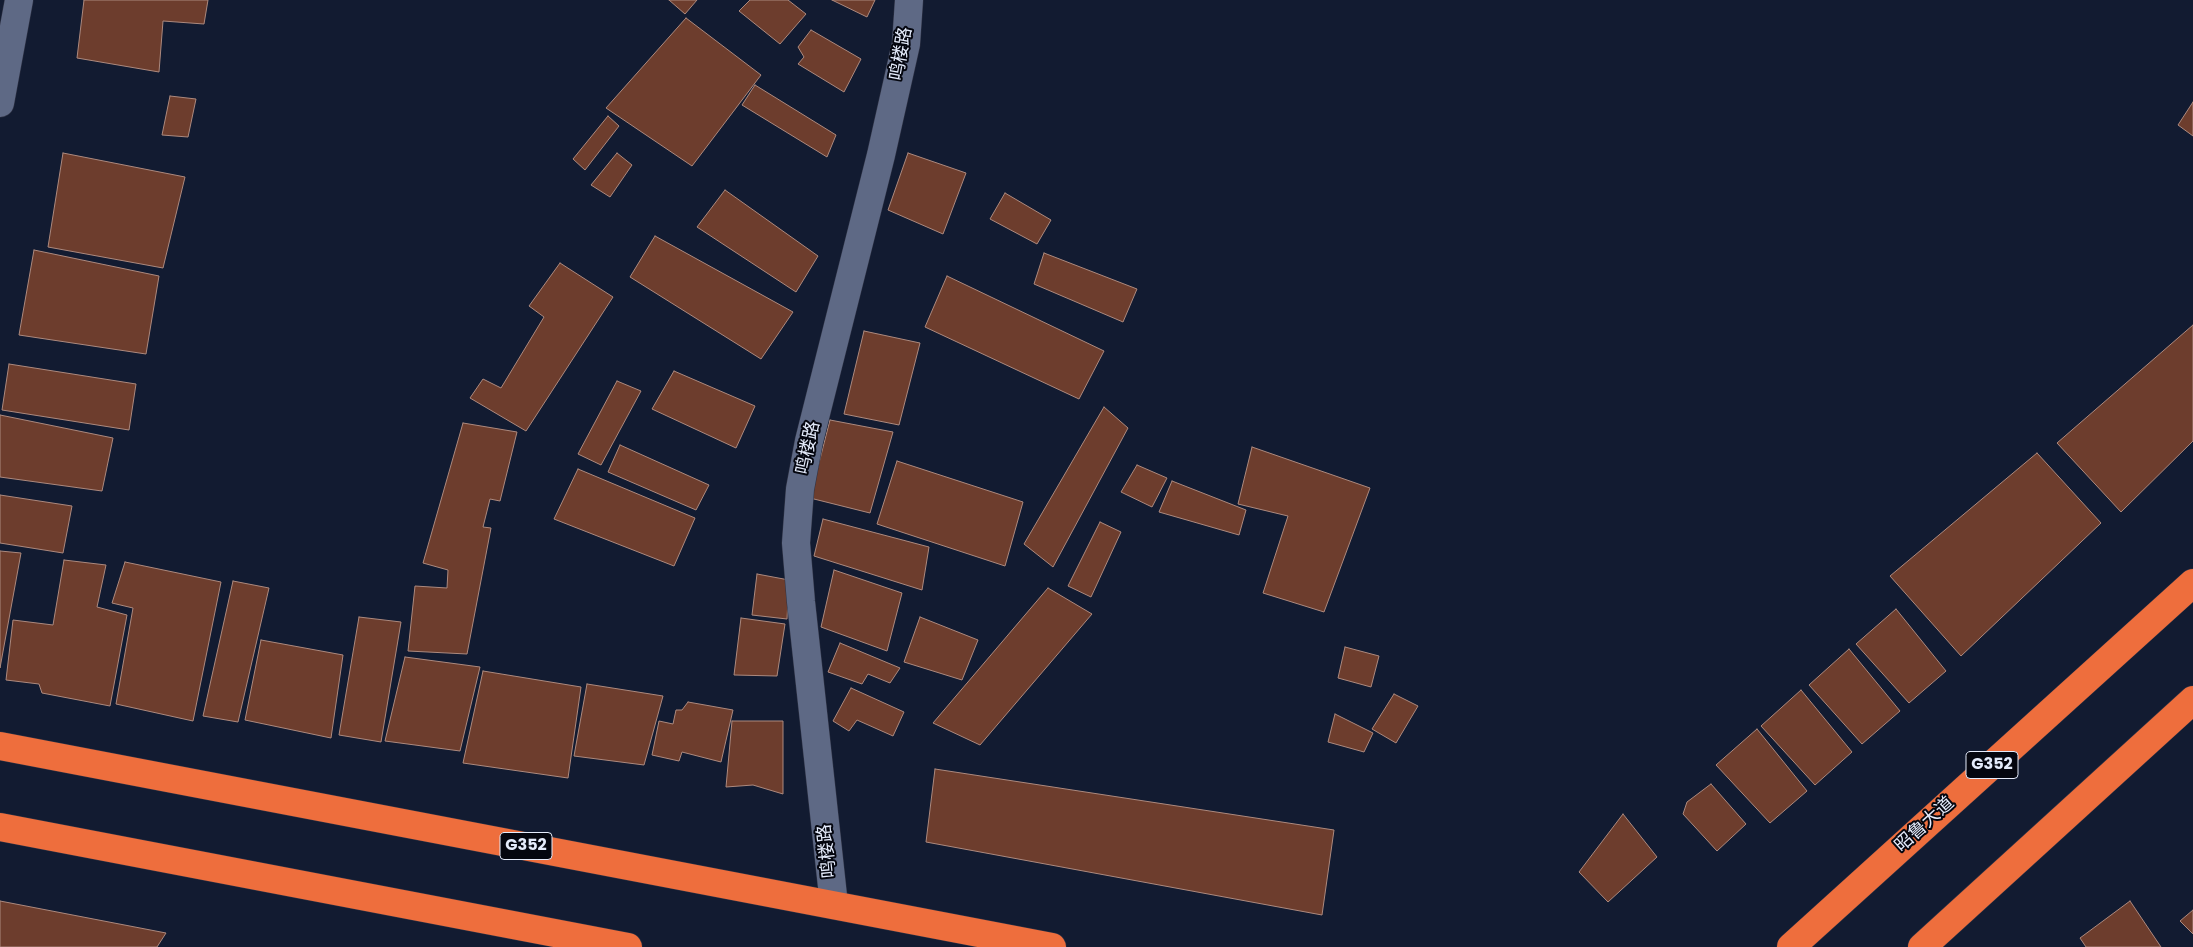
<!DOCTYPE html>
<meta charset="utf-8">
<style>
body{margin:0}
canvas{display:block;background:#121b31}
</style>
<canvas width="2193" height="947"></canvas>
<script>
const g = document.querySelector('canvas').getContext('2d');
g.lineJoin = 'round';
function fillPath(path, color) { g.fillStyle = color; g.fill(path, 'evenodd'); }
const shape = rows => new Path2D(rows.map(r => 'M' + r).join(''));
function trace(path, color, width, dash) { g.strokeStyle = color; g.lineWidth = width; g.lineCap = dash ? 'butt' : 'round'; g.setLineDash(dash || []); g.stroke(path); }
function write(font, color, halo, rows, align = 'center') {
  g.font = font + ' Poppins,"Noto Sans SC",sans-serif'; g.lineWidth = 4; g.setLineDash([]); g.textBaseline = 'middle'; g.strokeStyle = halo; g.fillStyle = color; for (const [text, x, y, turn = 0] of rows) {
    g.save(); g.translate(x, y); g.rotate((+turn || 0) * Math.PI / 180); g.textAlign = isNaN(turn) ? turn : align; if (halo) g.strokeText(text, 0, 0); g.fillText(text, 0, 0); g.restore();
  }
}
const building = shape([
 [84,0,208,0,204,24,163,21,159,72,77,58,84,0],
 [669,0,697,0,685,14,669,0],
 [750,0,788,0,806,14,780,44,739,11,750,0],
 [832,0,875,0,867,17,832,0],
 [686,18,761,75,692,166,606,108,686,18],
 [811,30,861,59,844,92,798,64,804,57,798,47,811,30],
 [755,85,836,135,827,157,742,105,755,85],
 [170,96,196,99,188,137,162,135,170,96],
 [2193,102,2193,136,2178,125,2193,102],
 [608,116,619,126,585,170,573,159,608,116],
 [63,153,185,177,163,268,48,247,63,153],
 [617,153,632,165,610,197,591,185,617,153],
 [908,153,966,173,943,234,888,210,908,153],
 [725,190,818,256,796,292,697,227,725,190],
 [1005,193,1051,220,1037,244,990,219,1005,193],
 [655,236,793,312,761,359,630,277,655,236],
 [34,250,159,276,146,354,19,335,34,250],
 [1044,253,1137,289,1123,322,1034,284,1044,253],
 [560,263,613,297,526,431,470,398,483,379,501,388,544,317,529,306,560,263],
 [947,276,1104,351,1079,399,925,327,947,276],
 [2193,325,2193,441,2121,512,2057,443,2193,325],
 [864,331,920,343,899,425,844,414,864,331],
 [9,364,136,384,129,430,2,410,9,364],
 [674,371,755,406,736,448,652,409,674,371],
 [617,381,641,391,601,465,578,454,617,381],
 [1104,407,1128,428,1053,567,1024,544,1104,407],
 [0,415,113,438,102,491,0,477,0,415],
 [830,420,893,432,870,513,810,498,830,420],
 [463,423,517,432,500,501,490,499,483,527,491,528,467,654,408,651,415,586,447,588,448,570,423,563,463,423],
 [620,445,709,485,696,510,608,472,620,445],
 [1252,447,1370,488,1324,612,1263,593,1288,516,1238,504,1252,447],
 [2037,453,2101,523,1961,656,1890,576,2037,453],
 [897,461,1023,502,1005,566,877,524,897,461],
 [1137,465,1167,478,1152,507,1121,492,1137,465],
 [578,469,695,518,674,566,554,519,578,469],
 [1172,481,1246,510,1239,535,1159,512,1172,481],
 [0,495,72,506,63,553,0,543,0,495],
 [823,519,929,547,922,590,814,556,823,519],
 [1100,522,1121,532,1091,597,1068,586,1100,522],
 [0,551,21,553,0,668,0,551],
 [64,560,106,565,97,607,127,615,110,706,42,693,39,684,6,680,13,620,53,625,64,560],
 [125,562,221,582,193,721,116,704,133,608,112,603,125,562],
 [834,570,902,593,887,651,821,627,834,570],
 [757,574,789,580,787,619,752,615,757,574],
 [233,581,269,588,238,722,203,716,233,581],
 [1048,588,1092,614,980,745,933,723,1048,588],
 [1896,609,1946,671,1909,703,1856,644,1896,609],
 [359,617,401,622,381,742,339,735,359,617],
 [920,617,978,640,962,680,904,662,920,617],
 [741,618,785,624,777,676,734,675,741,618],
 [261,640,343,655,331,738,245,720,261,640],
 [840,643,900,668,890,683,868,674,862,684,828,672,840,643],
 [1345,647,1379,656,1371,687,1338,678,1345,647],
 [1849,649,1900,711,1862,744,1809,685,1849,649],
 [405,657,480,667,460,751,385,741,405,657],
 [483,671,581,687,568,778,463,763,483,671],
 [587,684,663,696,644,765,574,756,587,684],
 [851,688,904,712,893,736,857,720,849,731,833,721,851,688],
 [1801,690,1852,752,1815,785,1761,726,1801,690],
 [1394,694,1418,706,1396,743,1372,729,1394,694],
 [688,702,733,710,721,762,682,752,679,761,652,755,659,721,673,724,676,710,682,710,688,702],
 [1335,714,1373,733,1364,752,1328,742,1335,714],
 [732,721,783,721,783,794,753,785,726,787,732,721],
 [1757,729,1807,791,1770,823,1716,765,1757,729],
 [935,769,1334,830,1322,915,926,842,935,769],
 [1711,784,1746,824,1717,851,1683,814,1687,802,1711,784],
 [1623,814,1657,857,1608,902,1579,872,1623,814],
 [0,901,166,933,157,947,0,947,0,901],
 [2130,901,2161,947,2086,947,2080,938,2130,901],
 [2193,910,2193,934,2180,921,2193,910]
]);
const street = shape([
 [0,103,19,0],
 [834,905,801,602,796,543,800,489,809,441,881,155,906,44,909,0]
]);
const highway = shape([
 [0,746,1052,947],
 [0,827,628,947],
 [1791,947,2193,583],
 [1922,947,2193,700]
]);
const shields = [
 [1992,765,52],
 [526,846,52]
];
const shieldNames = [
 ["G352",1992,765],
 ["G352",526,846]
];
const streetNames = [
 ["鸣楼路",902,54,-80],
 ["鸣楼路",809,448,-78],
 ["昭鲁大道",1925,825,-42],
 ["鸣楼路",828,851,-96]
];
fillPath(building, '#6d3d2d');
trace(building, '#ac897e', 1);
trace(street, '#2f3345', 29);
trace(highway, '#2f3345', 29);
trace(street, '#5e6985', 28);
trace(highway, '#ee6e3d', 28);
for (const [x, y, w] of shields) { const box = new Path2D(); box.roundRect(x - w / 2, y - 13.5, w, 27, 4); g.fillStyle = '#04060f'; g.fill(box); trace(box, '#e4ebfb', 1); }
write('bold 16px', '#e4ebfb', null, shieldNames);
write('18px', '#e4ebfb', '#04060f', streetNames);
</script>
